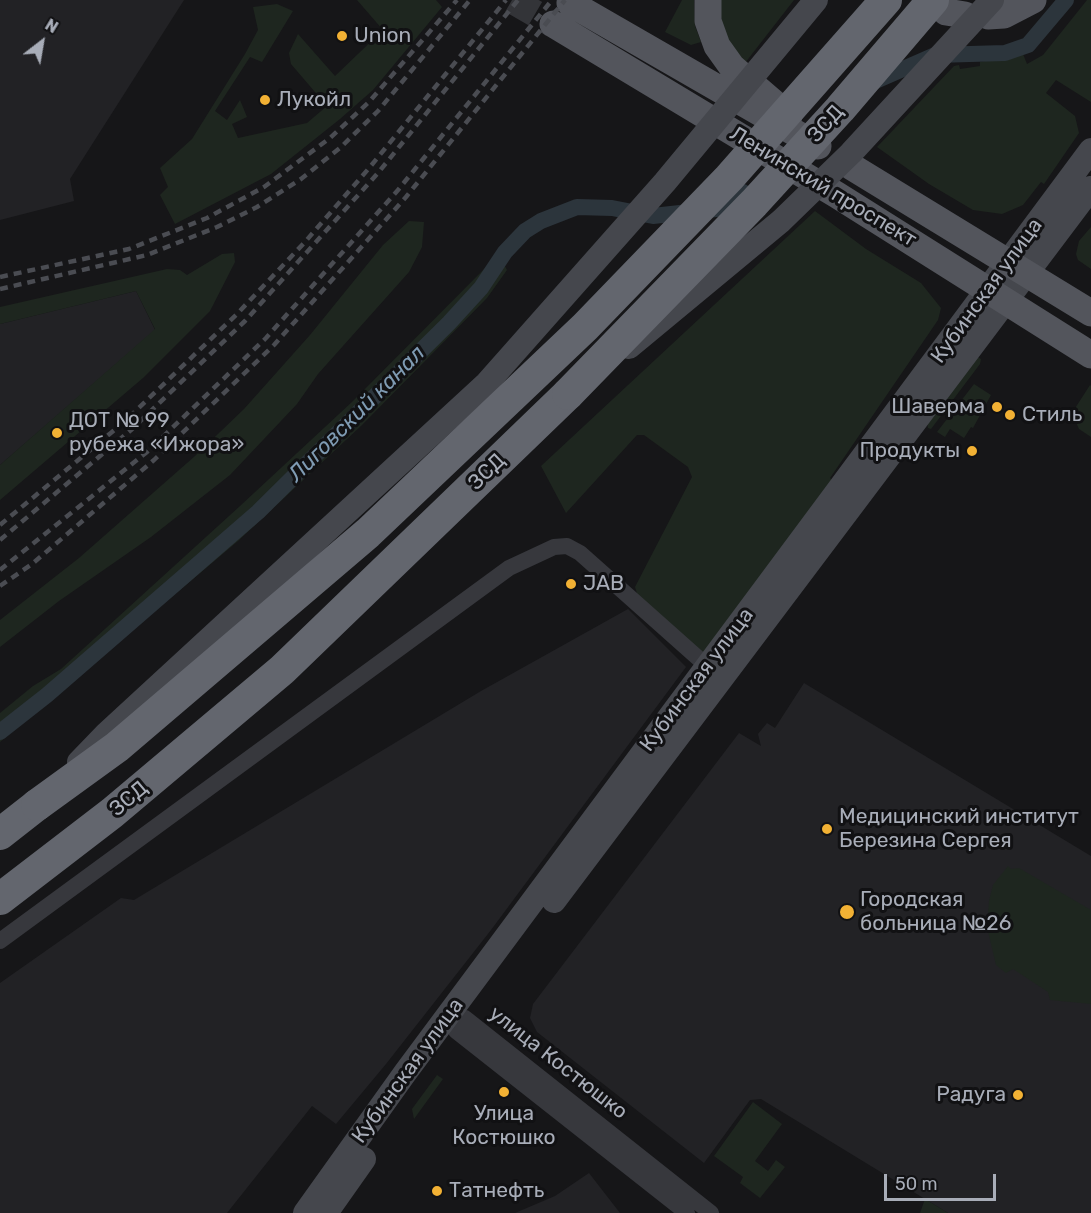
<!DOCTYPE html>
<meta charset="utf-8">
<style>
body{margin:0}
#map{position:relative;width:1091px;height:1213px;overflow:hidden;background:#161618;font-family:Rubik,sans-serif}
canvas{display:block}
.north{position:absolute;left:12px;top:12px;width:60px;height:60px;-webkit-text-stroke:4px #111113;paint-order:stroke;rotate:31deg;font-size:16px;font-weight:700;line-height:24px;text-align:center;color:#a8adb8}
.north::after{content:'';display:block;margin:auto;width:21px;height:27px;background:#a8adb8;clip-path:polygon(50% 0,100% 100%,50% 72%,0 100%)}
.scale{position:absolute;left:884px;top:1174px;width:112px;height:27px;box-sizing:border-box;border:3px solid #a8adb8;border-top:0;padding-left:8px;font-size:18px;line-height:21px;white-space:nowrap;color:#a8adb8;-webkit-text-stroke:4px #111113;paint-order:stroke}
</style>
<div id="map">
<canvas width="1091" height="1213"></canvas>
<div class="north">N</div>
<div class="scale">50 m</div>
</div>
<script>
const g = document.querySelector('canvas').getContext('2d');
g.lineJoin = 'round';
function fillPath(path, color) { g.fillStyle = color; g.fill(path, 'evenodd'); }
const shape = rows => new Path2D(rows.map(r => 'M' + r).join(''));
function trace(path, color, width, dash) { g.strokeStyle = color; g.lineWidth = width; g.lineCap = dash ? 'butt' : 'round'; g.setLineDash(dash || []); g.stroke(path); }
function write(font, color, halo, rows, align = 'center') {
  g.font = font + ' Rubik,sans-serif'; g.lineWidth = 6; g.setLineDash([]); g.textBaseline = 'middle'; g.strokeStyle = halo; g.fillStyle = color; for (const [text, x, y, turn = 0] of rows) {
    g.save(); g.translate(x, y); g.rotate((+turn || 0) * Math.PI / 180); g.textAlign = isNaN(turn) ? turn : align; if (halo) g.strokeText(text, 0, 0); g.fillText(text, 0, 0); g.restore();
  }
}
const built = shape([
 [0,0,184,0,70,179,74,201,0,220],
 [136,291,155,330,0,465,0,324],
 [628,609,686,667,491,930,386,1064,336,1124,312,1106,227,1213,0,1213,0,983,121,898,134,900,481,691],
 [804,683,1091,856,1091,1213,948,1213,761,1099,750,1100,704,1163,537,1032,530,1018,533,1004,739,733,761,746,758,734,767,723,775,728],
 [589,1173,620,1213,515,1213,555,1196]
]);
const green = shape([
 [357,0,436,0,442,7,373,90,340,119,271,174,175,224,160,195,168,187,160,168,192,139,245,54,258,30,253,7,277,4,293,11,262,62,250,57,215,111,227,120,240,100,247,117,232,124,238,138,307,123,327,106,291,64,289,53,298,34,335,76,383,30],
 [682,0,694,0,695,26,701,42,691,45,665,32],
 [721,0,794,0,745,63,732,49,719,19],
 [1087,0,1091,0,1091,102,1056,80,1046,93,1075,116,1079,133,1044,184,1041,182,1023,205,1002,214,973,210,929,184,877,147,954,66,959,65,960,69,980,66,980,62,1023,54,1027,64,1043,55],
 [815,211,866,249,921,283,941,308,938,320,830,478,835,483,705,656,638,596,635,587,692,477,688,467,644,435,637,435,566,513,541,466],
 [409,221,424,222,422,247,409,272,318,374,297,404,230,475,151,537,59,601,0,647,0,620,79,558,195,456,244,409,310,335,383,245],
 [1091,227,1091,269,1078,260,1076,254,1079,241],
 [234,253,235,262,210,311,143,378,0,500,0,465,155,329,136,291,0,324,0,307,167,269,180,270,187,275,222,254],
 [495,258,501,259,507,270,487,298,362,425,238,541,0,742,0,713,33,686,61,669,240,506,353,401],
 [976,356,981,359,980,364,931,429,928,428,927,422],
 [974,384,991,395,973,428,971,427,964,438,950,429,945,437,937,432],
 [1090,385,1091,386,1091,437,1079,429,1072,413],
 [1008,866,1011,869,1019,868,1091,910,1091,1004,1050,1000,1048,992,1013,969,1006,973,996,965,987,927,989,901,993,885],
 [437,1075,443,1079,414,1119,412,1109],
 [753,1102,782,1124,755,1161,768,1171,776,1160,785,1167,760,1198,740,1183,743,1177,714,1156],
 [925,1199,948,1213,920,1213]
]);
const canal = shape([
 [871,83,935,55,1005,53,1028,45,1066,0],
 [0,732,47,695,258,512,449,323,481,288,505,252,525,231,541,221,577,207,612,208,653,216,725,208,743,192]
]);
const primaryTunnel = shape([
 [512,0,553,24]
]);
const street = shape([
 [0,941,509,568,554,547,567,546,580,553,707,666],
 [448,1016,465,1018,711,1213],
 [448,1016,456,1031,687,1213]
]);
const secondary = shape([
 [554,901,1091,188],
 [305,1213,405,1073,1091,150],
 [326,1213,364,1159]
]);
const primary = shape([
 [708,0,708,21,717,46,732,67,789,116],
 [570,3,818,146],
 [946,12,965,15],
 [988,16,1004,15,1033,0],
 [553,24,837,195,1091,355],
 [852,167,1091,313]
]);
const highway = shape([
 [0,834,37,805],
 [0,899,112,813,282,670,568,394]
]);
const rail = shape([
 [0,277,129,249,207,218,264,187,330,138,369,102,457,0],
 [0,289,147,255,217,227,257,207,301,179,340,148,378,111,470,0],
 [0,525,124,422,237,314,305,242,370,167,506,0],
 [0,540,131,430,245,321,378,173,518,0],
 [0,570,147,452,266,338,398,190,552,0],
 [0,586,32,564,154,460,274,345,406,197,565,0]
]);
const secondaryBridge = shape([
 [629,347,781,221,851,153,992,0],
 [79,762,106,734,487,383,665,182,816,0]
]);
const highwayBridge = shape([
 [568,394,754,203,840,109,933,0],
 [37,805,117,747,368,533,585,327,729,178,886,0]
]);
const markers = [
 [342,36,6,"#f2b134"],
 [265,100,6,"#f2b134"],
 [997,407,6,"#f2b134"],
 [1010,415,6,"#f2b134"],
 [57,433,6,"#f2b134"],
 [972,451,6,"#f2b134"],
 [571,584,6,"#f2b134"],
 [827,829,6,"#f2b134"],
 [847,912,8,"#f2b134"],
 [504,1092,6,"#f2b134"],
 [1018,1095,6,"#f2b134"],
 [437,1191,6,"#f2b134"]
];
const poiNames = [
 ["Union",354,36],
 ["Лукойл",277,100],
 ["Шаверма",985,407,"right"],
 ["Стиль",1022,415],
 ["ДОТ № 99",69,421],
 ["рубежа «Ижора»",69,445],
 ["Продукты",960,451,"right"],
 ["JAB",583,584],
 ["Медицинский институт",839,817],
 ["Березина Сергея",839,841],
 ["Городская",860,900],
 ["больница №26",860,924],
 ["Радуга",1006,1095,"right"],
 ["Улица",504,1114,"center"],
 ["Костюшко",504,1138,"center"],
 ["Татнефть",449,1191]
];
const streetNames = [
 ["ЗСД",826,124,-48],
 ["Ленинский проспект",823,187,31],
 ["Кубинская улица",987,291,-54],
 ["ЗСД",487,472,-44],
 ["Кубинская улица",697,680,-53],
 ["ЗСД",129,799,-40],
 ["улица Костюшко",558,1063,38],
 ["Кубинская улица",408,1071,-54]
];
const waterNames = [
 ["Лиговский канал",357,414,-45]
];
fillPath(built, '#222225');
fillPath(green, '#1e261f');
trace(canal, '#2c353c', 16);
trace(primaryTunnel, '#333438', 27, [27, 14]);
trace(street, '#37383d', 16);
trace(secondary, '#45474d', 24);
trace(primary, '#53555c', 27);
trace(highway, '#63666e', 32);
trace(rail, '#4a4c52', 4.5, [8, 6]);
trace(secondaryBridge, '#45474d', 24);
trace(highwayBridge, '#63666e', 32);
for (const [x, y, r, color] of markers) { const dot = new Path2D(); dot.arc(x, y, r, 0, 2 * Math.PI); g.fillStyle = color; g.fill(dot); trace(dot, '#111113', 2); }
write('21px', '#a8adb8', '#111113', poiNames, 'left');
write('21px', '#a8adb8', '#111113', streetNames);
write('italic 22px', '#7f9bb3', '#111113', waterNames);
</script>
